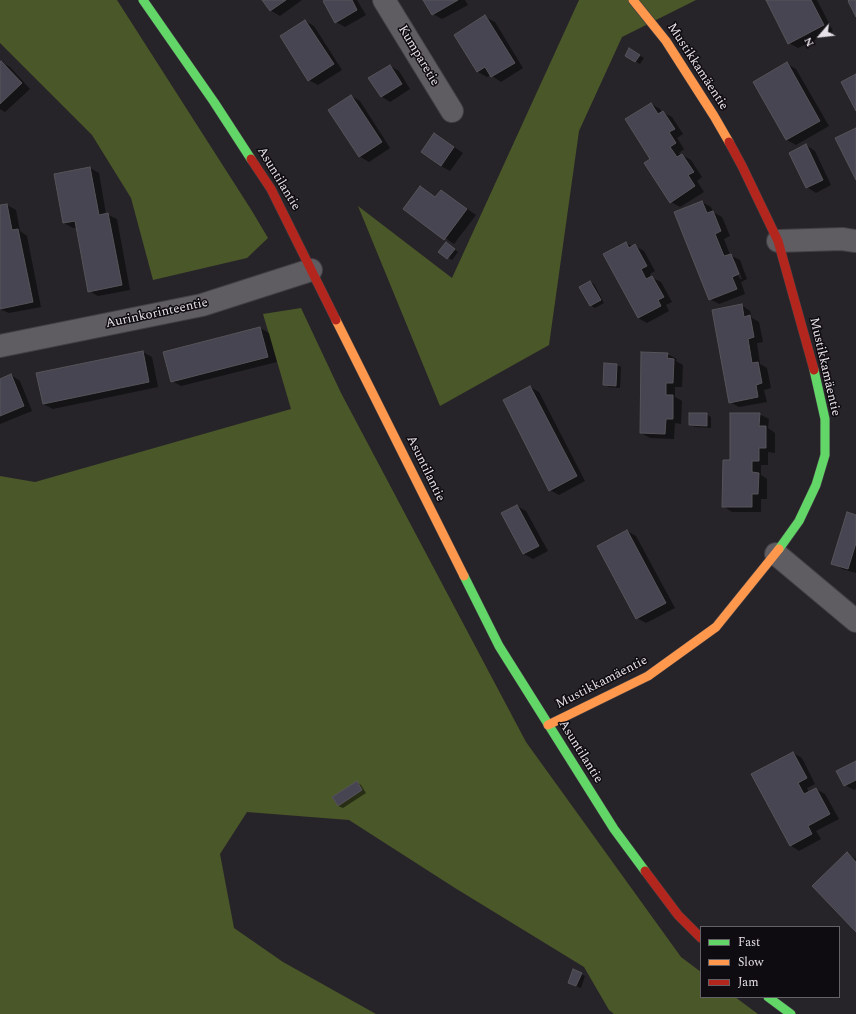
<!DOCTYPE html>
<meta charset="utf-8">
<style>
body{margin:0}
#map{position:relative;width:856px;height:1014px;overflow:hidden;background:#272429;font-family:Spectral,serif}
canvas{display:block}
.legend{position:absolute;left:700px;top:926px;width:140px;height:72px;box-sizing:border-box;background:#0f0c11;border:1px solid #656267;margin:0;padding:5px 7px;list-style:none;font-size:12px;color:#e7e2e9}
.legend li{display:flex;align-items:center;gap:8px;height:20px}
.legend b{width:20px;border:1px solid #656267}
.north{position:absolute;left:800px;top:16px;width:40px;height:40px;-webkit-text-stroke:3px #0f0c11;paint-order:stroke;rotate:242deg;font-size:11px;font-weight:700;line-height:16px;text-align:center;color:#e7e2e9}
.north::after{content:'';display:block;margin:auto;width:14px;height:18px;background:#e7e2e9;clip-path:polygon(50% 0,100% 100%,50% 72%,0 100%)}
</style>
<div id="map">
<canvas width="856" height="1014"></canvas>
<ul class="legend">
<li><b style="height:5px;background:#63d668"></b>Fast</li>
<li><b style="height:5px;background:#ff974d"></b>Slow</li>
<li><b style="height:5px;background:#b3261e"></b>Jam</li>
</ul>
<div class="north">N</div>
</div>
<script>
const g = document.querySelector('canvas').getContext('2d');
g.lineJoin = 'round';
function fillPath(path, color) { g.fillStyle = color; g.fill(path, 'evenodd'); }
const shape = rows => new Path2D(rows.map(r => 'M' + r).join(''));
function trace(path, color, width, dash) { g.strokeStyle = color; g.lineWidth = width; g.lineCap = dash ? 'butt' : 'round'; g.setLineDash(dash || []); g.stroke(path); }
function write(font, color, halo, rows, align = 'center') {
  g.font = font + ' Spectral,serif'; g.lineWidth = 3; g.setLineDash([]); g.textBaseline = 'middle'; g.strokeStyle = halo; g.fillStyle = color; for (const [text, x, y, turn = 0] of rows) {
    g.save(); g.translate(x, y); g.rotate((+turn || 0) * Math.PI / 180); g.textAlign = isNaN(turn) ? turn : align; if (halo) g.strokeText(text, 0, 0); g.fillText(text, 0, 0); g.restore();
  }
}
const forest = shape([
 [0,0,117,0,252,211,268,238,247,258,153,280,131,198,92,135,0,43],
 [579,0,696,0,622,37,579,131,549,345,440,406,358,206,452,278],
 [301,308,341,393,526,742,681,957,701,972,701,997,735,997,758,1014,614,1014,609,1010,584,967,455,888,349,820,247,812,220,854,234,928,283,962,376,1014,0,1014,0,476,35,482,291,409,263,314]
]);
const shadow = shape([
 [263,0,302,0,280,16,270,10],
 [327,0,357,0,366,15,345,27,336,22],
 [425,0,465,0,468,5,442,19,433,14],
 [767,0,817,0,833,31,798,48,789,43],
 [485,17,495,22,523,68,501,82,491,75,487,77,478,72,455,35],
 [305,21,314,26,342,70,318,85,309,80],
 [630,50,644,58,640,64,626,56],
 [1,62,10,67,30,89,5,112,0,109,0,63],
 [787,64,796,69,829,126,796,145,787,140,754,82],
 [390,66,399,71,410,89,390,102,381,96],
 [351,96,360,101,390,148,369,162,359,156],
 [651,104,660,109,662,112,672,117,683,134,677,138,684,149,679,153,681,156,682,155,691,160,702,177,697,181,704,192,680,207,671,202,652,159],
 [435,134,463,153,450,171,441,166],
 [806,145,815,151,831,185,816,193,807,187],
 [90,168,99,173,106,214,117,219,130,290,98,296,89,291,77,227,73,228,64,223],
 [441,191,476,215,454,244,404,209,436,198],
 [702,202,711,207,713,212,722,217,730,236,724,239,730,255,740,260,747,279,741,282,745,294,719,304,710,299],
 [732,261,735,261,742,279,740,279],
 [7,205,16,210,20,231,27,236,41,307,9,313,0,309,0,206],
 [626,243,633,247,635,246,644,251,655,271,650,274,651,277,661,282,672,302,666,305,669,311,647,323,638,318],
 [450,246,458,252,452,260,440,252],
 [590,282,594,284,604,303,595,308,590,305],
 [741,305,750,311,752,318,759,322,763,342,757,343,760,364,767,368,771,388,764,390,767,402,739,407,730,402],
 [260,328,269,333,277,362,181,386,172,381],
 [143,352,152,357,158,387,53,409,43,404],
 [667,354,677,359,676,361,683,365,682,387,675,387,675,397,682,401,681,424,675,423,674,439,650,438,641,433],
 [617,365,621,367,620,388,609,387,604,385],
 [11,375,20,381,32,411,0,424,0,380],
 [530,387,539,392,585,481,559,495,550,490],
 [706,414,711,417,711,428,695,427,690,425],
 [759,414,769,419,768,428,775,433,775,453,768,452,768,465,761,465,761,475,767,479,767,499,761,499,761,512,732,512,723,506,731,461],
 [517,506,526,511,548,551,533,559,524,554,503,514],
 [856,516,856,573,842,569,833,563],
 [627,531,636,536,675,608,646,623,637,618],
 [793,753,802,758,815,784,807,788,809,793,816,789,825,794,839,819,816,831,821,839,799,851,790,845],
 [856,762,856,789,854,790,845,785],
 [357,782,361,785,366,793,343,808,338,806],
 [847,853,856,859,856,931],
 [581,974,585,976,581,988,573,985]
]);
const building = shape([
 [262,0,286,0,270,11,262,0],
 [325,0,352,0,357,10,335,23,323,1,325,0],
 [423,0,458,0,432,15,423,0],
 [766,0,811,0,824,25,788,44,766,0],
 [849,0,856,0,856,17,848,1,849,0],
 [485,15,515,63,491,77,485,67,477,72,454,35,485,15],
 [305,20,334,64,308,81,280,36,305,20],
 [629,48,640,55,635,62,625,56,629,48],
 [1,61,22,83,0,104,0,62,1,61],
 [787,62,820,121,786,140,753,82,787,62],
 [390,65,402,84,381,97,368,78,390,65],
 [856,74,856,111,841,82,856,74],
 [351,95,382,142,359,157,328,110,351,95],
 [651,103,658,114,663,111,675,129,669,132,676,143,670,147,677,157,682,154,694,172,688,175,695,186,670,203,644,163,650,159,625,119,651,103],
 [856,128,856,180,835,138,856,128],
 [434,133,454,147,441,166,421,152,434,133],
 [806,144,823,180,806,188,789,153,806,144],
 [90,167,99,215,108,213,122,285,88,292,75,221,63,223,54,174,90,167],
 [420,186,435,197,441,190,467,209,444,240,403,209,420,186],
 [702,201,707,213,713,211,721,231,715,234,724,256,731,254,739,274,732,277,737,289,709,300,674,212,702,201],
 [7,204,12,230,18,229,33,302,0,309,0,205,7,204],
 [446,242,455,249,447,259,438,252,446,242],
 [626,242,629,248,635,244,647,266,641,269,646,279,652,276,664,297,658,300,661,306,638,318,603,254,626,242],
 [590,281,601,300,590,306,579,287,590,281],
 [742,304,744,317,750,315,754,337,748,339,752,363,758,362,762,383,756,385,758,397,729,403,712,310,742,304],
 [260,327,268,357,171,382,163,352,260,327],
 [143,351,149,382,43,404,36,373,143,351],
 [641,352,668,353,667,358,674,359,673,383,666,383,666,395,673,395,673,419,666,419,665,434,640,433,641,352],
 [604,363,617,364,616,386,603,385,604,363],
 [11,374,24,406,0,416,0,379,11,374],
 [530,386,577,476,549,491,503,400,530,386],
 [689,413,707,413,707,426,689,425,689,413],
 [730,413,760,413,759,426,766,426,766,448,759,448,759,461,752,461,752,472,759,473,758,494,752,494,752,507,722,507,723,460,730,460,730,413],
 [517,505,539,546,523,554,501,513,517,505],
 [847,512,856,515,856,543,848,569,831,564,847,512],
 [627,530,666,603,636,619,597,546,627,530],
 [793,752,807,778,798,783,804,794,816,788,830,814,808,826,812,834,790,846,751,774,793,752],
 [856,761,856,780,844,786,836,771,856,761],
 [357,781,362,790,338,806,332,797,357,781],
 [847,852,856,862,856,932,812,886,847,852],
 [573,969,582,973,576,986,568,983,573,969]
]);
const street = shape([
 [384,0,452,111],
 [778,241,842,239,856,241],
 [0,346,202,305,311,270],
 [776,554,856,621]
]);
const fast = shape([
 [143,0,214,102,251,159],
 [779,549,799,521,816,485,825,455,825,419,814,370],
 [464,576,499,646,614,829,645,871],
 [768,997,791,1014]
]);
const slow = shape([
 [633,0,666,41,714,116,729,142],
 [336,320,464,576],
 [548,725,648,676,716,627,779,549]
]);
const jam = shape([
 [729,142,742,166,778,241,814,370],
 [251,159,271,189,336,320],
 [645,871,678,915,701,938]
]);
const streetNames = [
 ["Kumparetie",418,56,59],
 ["Mustikkamäentie",697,67,57],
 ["Asuntilantie",278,179,59],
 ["Aurinkorinteentie",157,314,-12],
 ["Mustikkamäentie",824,367,77],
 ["Asuntilantie",425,469,64],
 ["Mustikkamäentie",602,683,-27],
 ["Asuntilantie",580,752,58]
];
fillPath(forest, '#4a5728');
fillPath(shadow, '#0007');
fillPath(building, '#474551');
trace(building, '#565459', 1);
trace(street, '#434045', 24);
trace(fast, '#434045', 10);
trace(slow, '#434045', 10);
trace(jam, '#434045', 10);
trace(street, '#605d62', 22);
trace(fast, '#63d668', 9);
trace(slow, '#ff974d', 9);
trace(jam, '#b3261e', 9);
write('13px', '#e7e2e9', '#0f0c11', streetNames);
</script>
